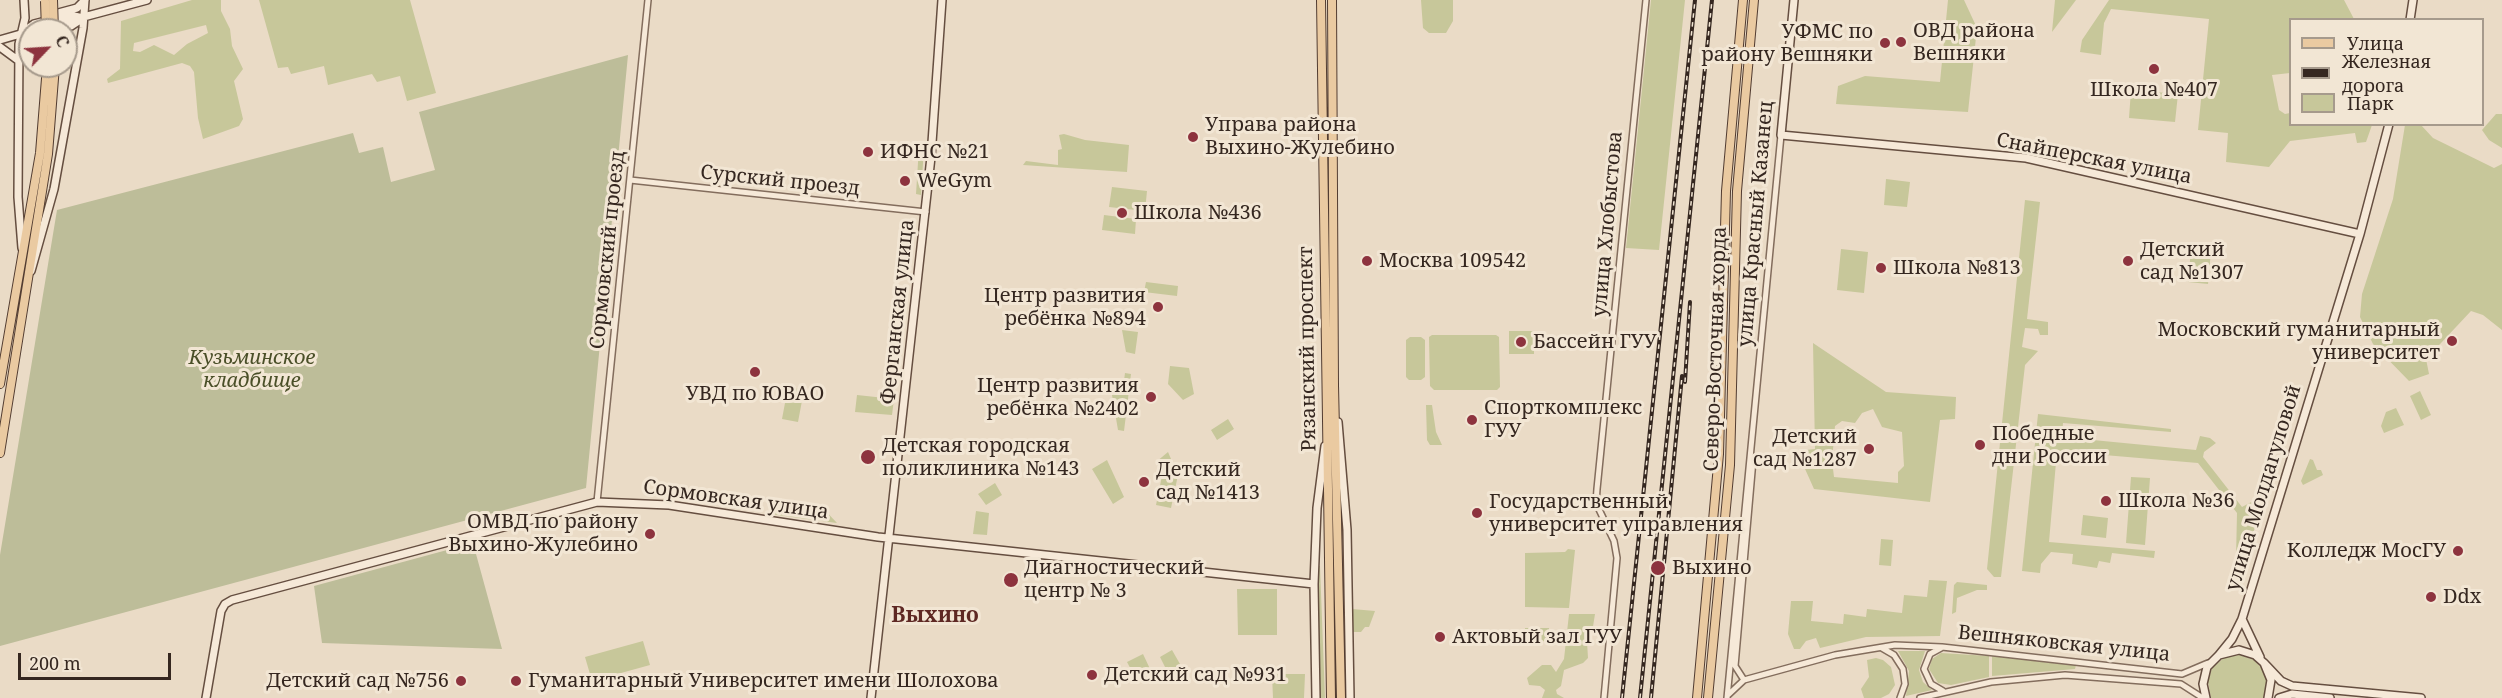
<!DOCTYPE html>
<meta charset="utf-8">
<style>
body{margin:0}
#map{position:relative;width:2502px;height:698px;overflow:hidden;background:#eadbc6;font-family:"Noto Serif",serif}
canvas{display:block}
.legend{position:absolute;left:2289px;top:18px;width:195px;height:108px;box-sizing:border-box;background:#f2e6d4;border:2px solid #a69a8c;margin:0;padding:8px 10px;list-style:none;font-size:18px;color:#352720}
.legend li{display:flex;align-items:center;gap:12px;height:30px}
.legend b{width:30px;border:2px solid #a69a8c}
.north{position:absolute;left:18px;top:18px;width:60px;height:60px;box-sizing:border-box;background:#f2e6d4;border:2px solid #a69a8c;border-radius:50%;rotate:65deg;font-size:16px;font-weight:700;line-height:24px;text-align:center;color:#352720}
.north::after{content:'';display:block;margin:auto;width:21px;height:27px;background:#8d333e;clip-path:polygon(50% 0,100% 100%,50% 72%,0 100%)}
.scale{position:absolute;left:18px;top:653px;width:153px;height:27px;box-sizing:border-box;border:3px solid #352720;border-top:0;padding-left:8px;font-size:18px;line-height:21px;white-space:nowrap;color:#352720;-webkit-text-stroke:4px #f2e6d4;paint-order:stroke}
</style>
<div id="map">
<canvas width="2502" height="698"></canvas>
<ul class="legend">
<li><b style="height:8px;background:#eacaa1"></b>Улица</li>
<li><b style="height:8px;background:#352720"></b>Железная дорога</li>
<li><b style="height:16px;background:#c7c79a"></b>Парк</li>
</ul>
<div class="north">С</div>
<div class="scale">200 m</div>
</div>
<script>
const g = document.querySelector('canvas').getContext('2d');
g.lineJoin = 'round';
function fillPath(path, color) { g.fillStyle = color; g.fill(path, 'evenodd'); }
const shape = rows => new Path2D(rows.map(r => 'M' + r).join(''));
function trace(path, color, width, dash) { g.strokeStyle = color; g.lineWidth = width; g.lineCap = dash ? 'butt' : 'round'; g.setLineDash(dash || []); g.stroke(path); }
function write(font, color, halo, rows, align = 'center') {
  g.font = font + ' "Noto Serif",serif'; g.lineWidth = 6; g.setLineDash([]); g.textBaseline = 'middle'; g.strokeStyle = halo; g.fillStyle = color; for (const [text, x, y, turn = 0] of rows) {
    g.save(); g.translate(x, y); g.rotate((+turn || 0) * Math.PI / 180); g.textAlign = isNaN(turn) ? turn : align; if (halo) g.strokeText(text, 0, 0); g.fillText(text, 0, 0); g.restore();
  }
}
const green = shape([
 [192,0,221,0,221,11,230,29,232,46,243,69,234,81,243,119,239,126,203,139,198,118,194,72,190,66,182,63,108,83,107,79,120,69,121,21],
 [206,25,208,33,187,44,174,55,154,45,140,52,133,51,134,43],
 [259,0,410,0,436,93,407,101,400,76,377,82,372,74,328,85,324,66,291,74,288,67,278,68],
 [1421,0,1453,0,1453,21,1446,33,1429,33,1423,28],
 [1651,0,1685,0,1659,250,1626,248],
 [1948,0,1964,0,1977,28,1968,112,1836,104,1838,86,1865,76,1940,82],
 [2055,0,2076,0,2052,32],
 [2109,0,2344,0,2354,19,2290,20,2290,73,2272,75,2279,110,2285,114,2290,113,2290,124,2372,125,2366,142,2357,143,2355,133,2290,141,2269,167,2226,162,2228,133,2198,130,2209,19,2111,9,2104,23,2101,55,2080,52,2082,40],
 [2131,90,2178,94,2175,122,2129,118],
 [2496,114,2502,114,2502,148,2489,140,2482,130],
 [2405,125,2421,125,2433,138,2494,168,2502,164,2502,330,2483,315,2471,311,2426,359,2429,374,2409,381,2373,344,2360,317,2362,294,2393,199],
 [1064,134,1085,140,1129,145,1127,172,1023,165,1026,161,1058,165,1058,150,1062,149,1059,135],
 [919,147,924,147,921,195,916,194],
 [1886,179,1910,182,1907,207,1884,205],
 [1112,187,1147,191,1145,211,1109,207],
 [2025,200,2040,202,2027,319,2048,322,2048,335,2040,335,2038,329,2025,328,2022,347,2038,351,2025,365,2001,577,1994,577,1987,569],
 [1104,215,1136,219,1135,234,1102,230],
 [1841,249,1868,252,1864,293,1837,290],
 [2191,249,2211,251,2208,284,2188,282],
 [1146,282,1178,286,1177,296,1144,292],
 [1122,330,1138,332,1135,354,1126,352],
 [1509,331,1534,331,1534,354,1509,354],
 [1432,335,1496,335,1499,337,1500,387,1497,390,1434,390,1430,386,1429,337],
 [1410,337,1421,337,1425,340,1425,377,1421,380,1409,380,1406,377,1406,340],
 [1813,343,1886,392,1956,397,1955,419,1940,420,1930,502,1814,489,1797,451,1815,449],
 [1873,409,1882,427,1902,432,1904,466,1898,472,1898,483,1834,477,1832,461,1835,426,1842,421,1855,423,1862,413],
 [1170,366,1189,368,1194,394,1183,400,1168,384],
 [1125,373,1131,374,1124,431,1118,430,1112,395,1123,388],
 [788,387,804,390,798,422,782,419],
 [2420,391,2431,415,2421,420,2410,396],
 [857,395,894,399,892,415,855,412],
 [1426,405,1432,405,1436,432,1442,445,1430,445,1427,440],
 [2396,408,2404,425,2384,433,2381,426,2386,412],
 [2038,414,2171,429,2171,432,2063,423,2062,437,2196,450,2200,436,2210,438,2216,443,2204,452,2203,457,2242,507,2257,499,2263,501,2253,534,2236,558,2237,513,2198,463,2057,451,2049,542,2155,551,2154,558,2112,553,2110,563,2099,561,2097,568,2072,564,2073,554,2051,552,2041,564,2040,573,2022,571],
 [1228,419,1234,429,1217,440,1211,430],
 [1168,452,1178,475,1171,508,1156,505,1162,476,1156,462],
 [2310,459,2313,460,2317,470,2321,470,2323,475,2303,485,2301,481],
 [1107,460,1124,497,1113,504,1092,469],
 [2131,477,2150,478,2145,545,2126,543],
 [995,483,1002,495,986,505,978,494],
 [772,499,820,505,837,523,770,514],
 [976,511,989,513,987,535,973,534],
 [2083,515,2108,518,2106,538,2081,535],
 [1881,539,1893,540,1891,566,1879,565],
 [1568,549,1575,550,1569,608,1525,607,1525,553,1565,552],
 [1319,566,1320,566,1325,698,1319,698],
 [1929,580,1947,581,1940,636,1866,637,1820,648,1816,638,1806,641,1800,649,1794,649,1788,634,1791,601,1813,601,1811,621,1843,624,1844,614,1866,617,1867,609,1902,613,1904,595,1927,597],
 [1957,582,1987,585,1987,590,1977,590,1957,598,1956,612,1952,614,1954,585],
 [1237,589,1277,589,1277,635,1238,635],
 [1352,609,1375,611,1369,627,1365,627,1361,632,1352,632],
 [1569,614,1595,614,1591,639,1587,642,1588,658,1583,663,1564,670,1561,686,1556,690,1557,694,1564,698,1542,698,1545,690,1540,686,1529,685,1527,678,1542,665,1551,665,1556,672,1564,659],
 [1525,628,1549,628,1549,641,1525,642],
 [643,641,650,665,592,681,585,657],
 [1172,650,1184,671,1171,679,1160,657],
 [1898,651,1925,651,1919,670,1923,682,1932,690,1906,696,1909,671],
 [1941,653,1989,656,1989,677,1951,685,1938,683,1929,669,1932,659],
 [1143,654,1151,671,1136,679,1127,662],
 [2239,655,2254,660,2265,672,2267,688,2264,698,2211,698,2208,682,2212,668,2225,657],
 [1992,656,2051,663,2076,665,2075,669,1992,676],
 [1876,658,1883,660,1891,667,1895,685,1889,694,1881,698,1864,698,1861,689,1869,677,1867,660],
 [1272,674,1305,674,1304,698,1273,698]
]);
const cemetery = shape([
 [628,55,586,488,0,646,0,555,57,210,353,133,359,153,383,147,391,182,435,170,419,112],
 [473,543,502,649,322,643,314,586]
]);
const street = shape([
 [630,180,926,212],
 [597,502,648,0],
 [1882,648,1894,655,1903,669,1905,684,1900,698],
 [1941,648,1930,654,1924,669,1931,684,1943,691],
 [1744,680,1735,666,1753,460],
 [1728,695,1744,680,1835,655,1895,645,1942,647,2182,674,2208,663],
 [1604,698,1617,558,1614,541,1596,503,1597,489,1646,0],
 [1727,698,1781,135],
 [1920,698,1991,682,2065,675,2181,684,2203,698]
]);
const secondary = shape([
 [1794,0,1781,135,2026,158,2360,234],
 [51,15,77,8,85,0],
 [2410,20,2413,0],
 [35,30,147,0],
 [57,30,71,26,80,20],
 [20,34,34,24,69,15,79,17],
 [0,40,24,33],
 [0,47,19,61],
 [22,248,18,197,19,44,25,18,24,0],
 [31,271,54,189,83,28,85,0],
 [1338,422,1347,530,1350,698],
 [2242,619,2260,657],
 [2219,655,2232,639,2242,619,2360,234,2389,124],
 [2264,663,2281,681,2292,686,2421,698],
 [206,698,221,611,225,604,232,600,597,502,669,505,878,537,1314,584],
 [871,698,931,157,942,0],
 [1316,698,1314,584,1317,508,1325,446],
 [2206,698,2203,684,2207,667,2219,655,2239,650,2255,655,2264,663,2271,680,2268,698],
 [2279,698,2292,694,2330,698]
]);
const primary = shape([
 [1321,0,1331,698],
 [1332,0,1334,385,1341,698],
 [0,384,40,153,47,66],
 [0,453,48,154,55,66],
 [1697,698,1719,454,1726,191,1743,0],
 [1708,698,1730,465,1737,191,1754,0]
]);
const rail = shape([
 [1685,382,1690,302],
 [1622,698,1695,0],
 [1640,698,1712,0],
 [1651,698,1682,376]
]);
const primaryBridge = shape([
 [53,0,54,30],
 [45,1,46,30]
]);
const markers = [
 [1901,42,6,"#8d333e"],
 [1885,43,6,"#8d333e"],
 [2154,69,6,"#8d333e"],
 [1193,137,6,"#8d333e"],
 [868,152,6,"#8d333e"],
 [905,181,6,"#8d333e"],
 [1122,213,6,"#8d333e"],
 [1367,261,6,"#8d333e"],
 [2128,261,6,"#8d333e"],
 [1881,268,6,"#8d333e"],
 [1158,307,6,"#8d333e"],
 [2452,341,6,"#8d333e"],
 [1521,342,6,"#8d333e"],
 [755,372,6,"#8d333e"],
 [1151,397,6,"#8d333e"],
 [1472,420,6,"#8d333e"],
 [1980,445,6,"#8d333e"],
 [1869,449,6,"#8d333e"],
 [868,457,8,"#8d333e"],
 [1144,482,6,"#8d333e"],
 [2106,501,6,"#8d333e"],
 [1477,513,6,"#8d333e"],
 [650,534,6,"#8d333e"],
 [2458,551,6,"#8d333e"],
 [1658,568,8,"#8d333e"],
 [1011,580,8,"#8d333e"],
 [2431,597,6,"#8d333e"],
 [1440,637,6,"#8d333e"],
 [1092,675,6,"#8d333e"],
 [461,681,6,"#8d333e"],
 [516,681,6,"#8d333e"]
];
const poiNames = [
 ["ОВД района",1913,31],
 ["Вешняки",1913,54],
 ["УФМС по",1873,32,"right"],
 ["району Вешняки",1873,55,"right"],
 ["Школа №407",2154,90,"center"],
 ["Управа района",1205,125],
 ["Выхино-Жулебино",1205,148],
 ["ИФНС №21",880,152],
 ["WeGym",917,181],
 ["Школа №436",1134,213],
 ["Детский",2140,250],
 ["сад №1307",2140,273],
 ["Москва 109542",1379,261],
 ["Школа №813",1893,268],
 ["Центр развития",1146,296,"right"],
 ["ребёнка №894",1146,319,"right"],
 ["Московский гуманитарный",2440,330,"right"],
 ["университет",2440,353,"right"],
 ["Бассейн ГУУ",1533,342],
 ["Центр развития",1139,386,"right"],
 ["ребёнка №2402",1139,409,"right"],
 ["УВД по ЮВАО",755,394,"center"],
 ["Спорткомплекс",1484,408],
 ["ГУУ",1484,431],
 ["Победные",1992,434],
 ["дни России",1992,457],
 ["Детский",1857,437,"right"],
 ["сад №1287",1857,460,"right"],
 ["Детская городская",882,446],
 ["поликлиника №143",882,469],
 ["Детский",1156,470],
 ["сад №1413",1156,493],
 ["Школа №36",2118,501],
 ["Государственный",1489,502],
 ["университет управления",1489,525],
 ["ОМВД по району",638,522,"right"],
 ["Выхино-Жулебино",638,545,"right"],
 ["Колледж МосГУ",2446,551,"right"],
 ["Диагностический",1024,568],
 ["центр № 3",1024,591],
 ["Выхино",1672,568],
 ["Ddx",2443,597],
 ["Актовый зал ГУУ",1452,637],
 ["Детский сад №931",1104,675],
 ["Детский сад №756",449,681,"right"],
 ["Гуманитарный Университет имени Шолохова",528,681]
];
const streetNames = [
 ["Снайперская улица",2094,159,11],
 ["Сурский проезд",780,181,6],
 ["улица Хлобыстова",1608,224,-85],
 ["улица Красный Казанец",1756,224,-85],
 ["Сормовский проезд",608,250,-84],
 ["Ферганская улица",898,312,-84],
 ["Рязанский проспект",1308,349,-91],
 ["Северо-Восточная хорда",1716,349,-88],
 ["улица Молдагуловой",2264,488,-73],
 ["Сормовская улица",736,500,8],
 ["Вешняковская улица",2064,644,6]
];
const parkNames = [
 ["Кузьминское",252,358],
 ["кладбище",252,381]
];
const neighbourhoodNames = [
 ["Выхино",935,616]
];
fillPath(green, '#c7c79a');
fillPath(cemetery, '#bdbd99');
trace(street, '#836d5d', 8);
trace(secondary, '#654e40', 10);
trace(primary, '#523c31', 10);
trace(street, '#f6e9d8', 5);
trace(secondary, '#f6e9d8', 7);
trace(primary, '#eacaa1', 8);
trace(rail, '#352720', 4);
trace(rail, '#f2e6d4', 1.5, [4.5]);
trace(primaryBridge, '#523c31', 10, []);
trace(primaryBridge, '#eacaa1', 8);
for (const [x, y, r, color] of markers) { const dot = new Path2D(); dot.arc(x, y, r, 0, 2 * Math.PI); g.fillStyle = color; g.fill(dot); trace(dot, '#f2e6d4', 2); }
write('20px', '#352720', '#f2e6d4', poiNames, 'left');
write('20px', '#352720', '#f2e6d4', streetNames);
write('italic 20px', '#4a4f28', '#f2e6d4', parkNames);
write('bold 21px', '#5e2823', '#f2e6d4', neighbourhoodNames);
</script>
